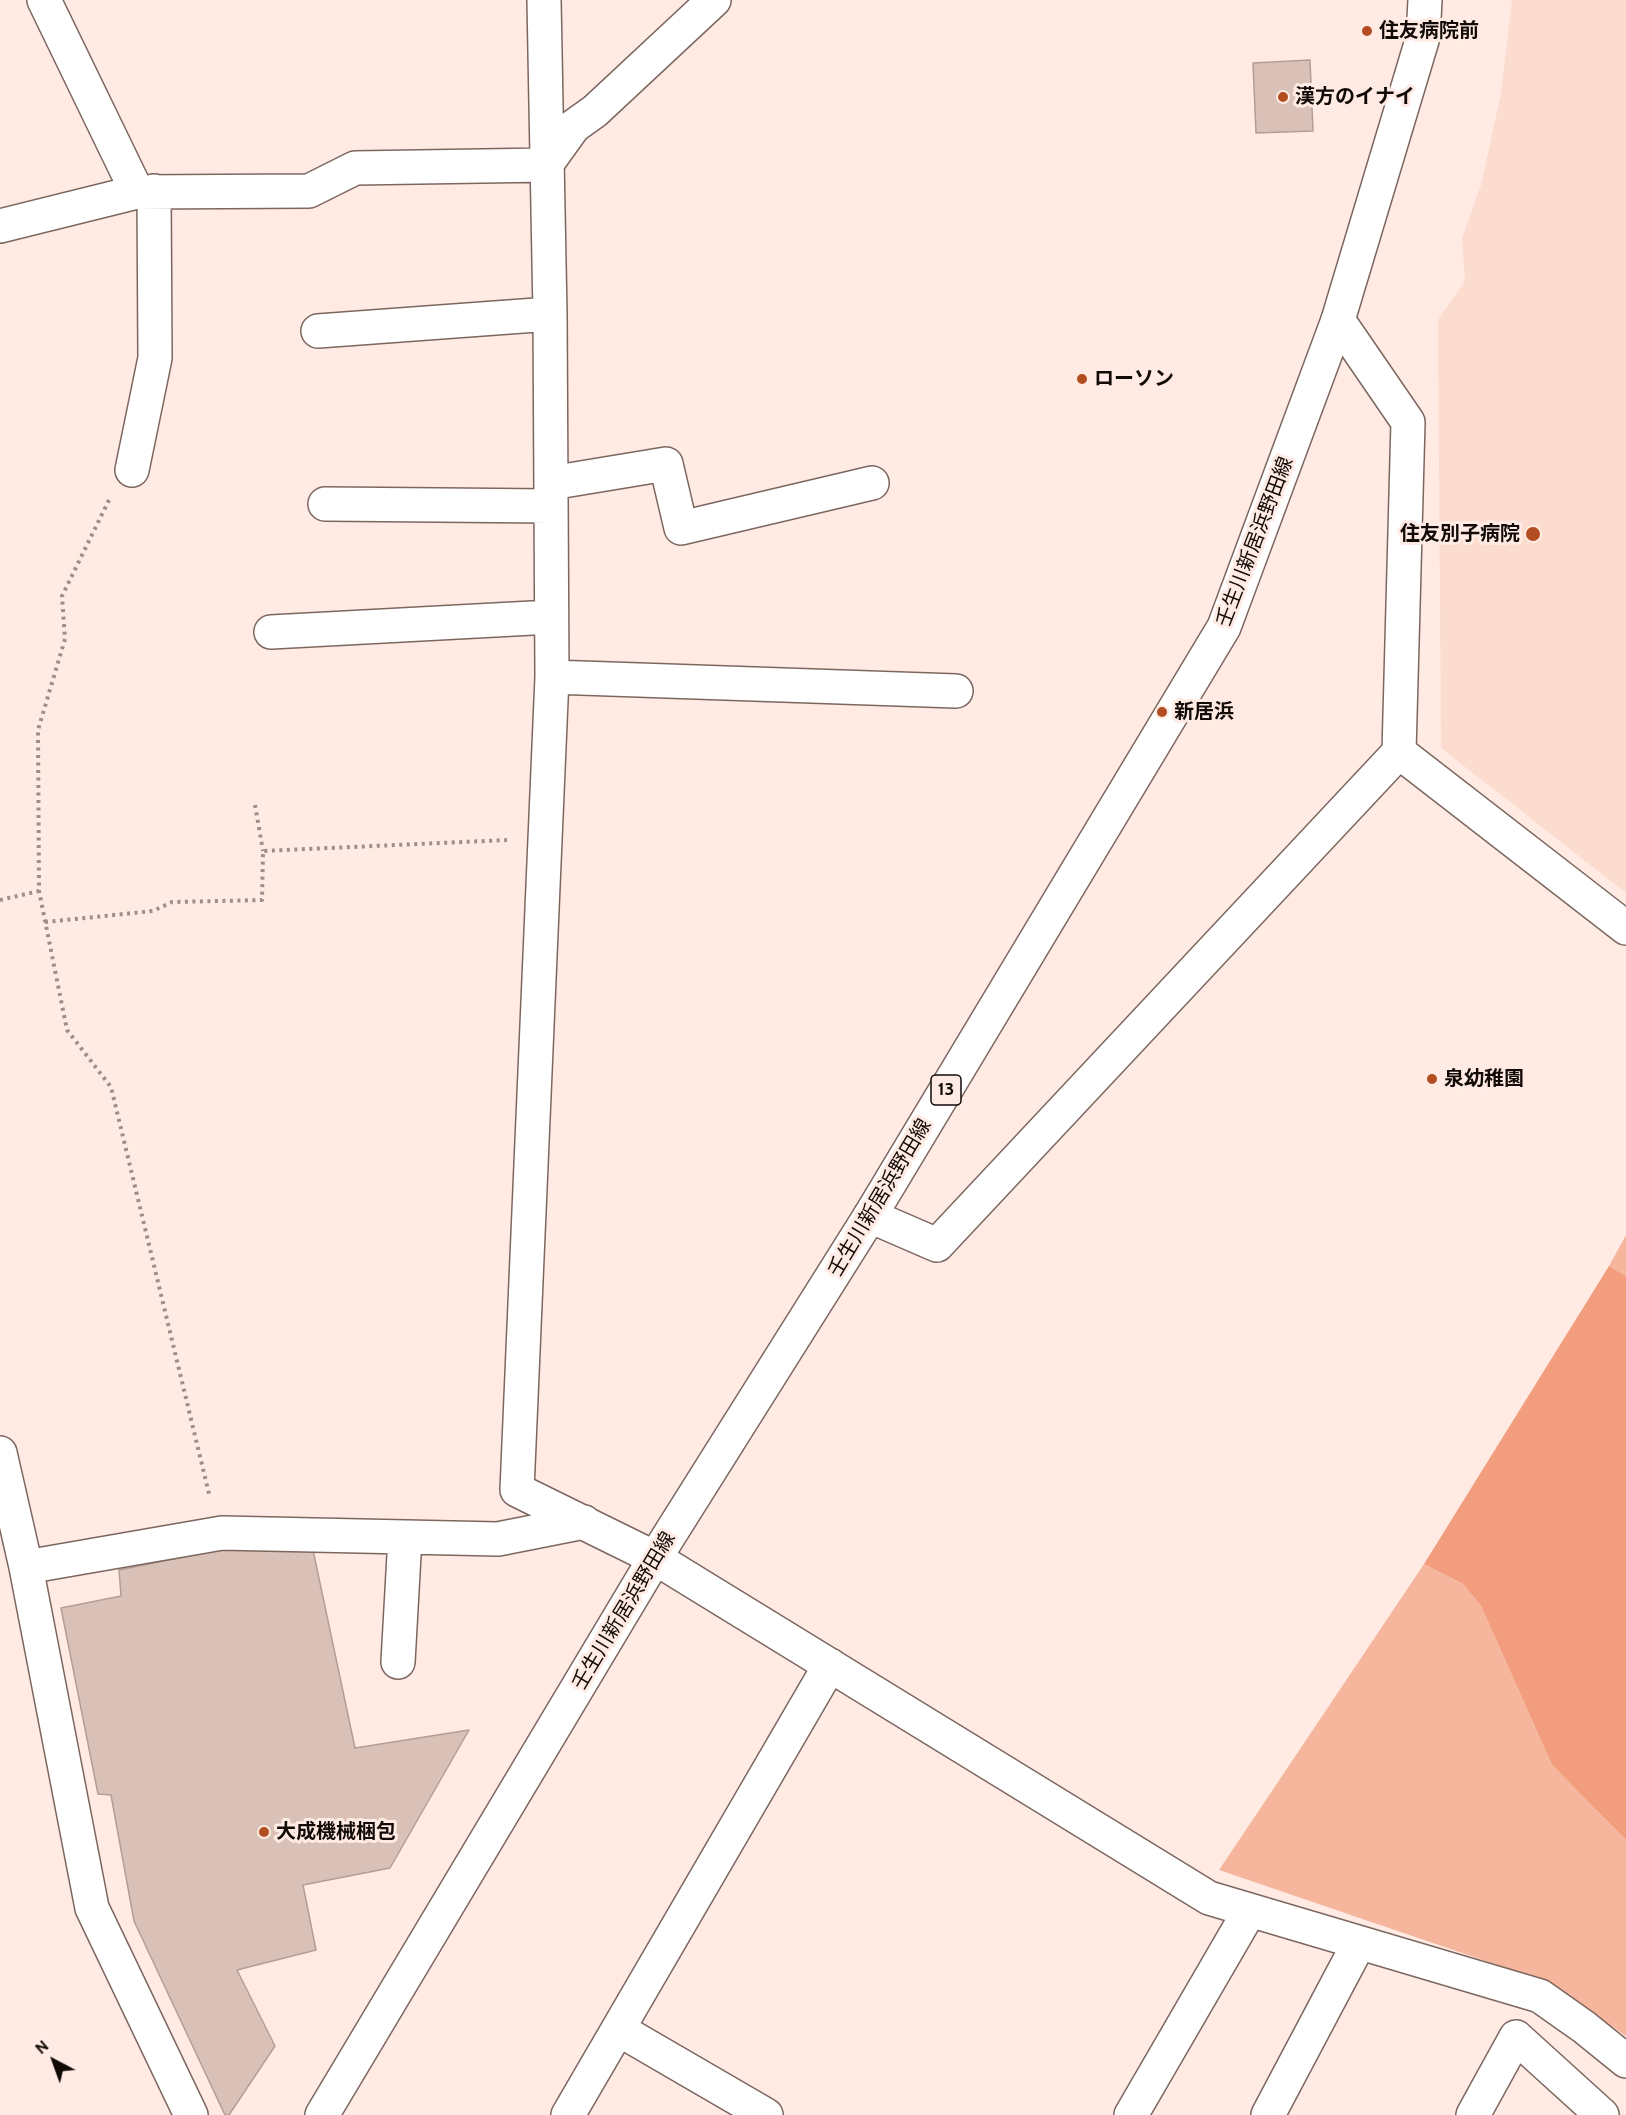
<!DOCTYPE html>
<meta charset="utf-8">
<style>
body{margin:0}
#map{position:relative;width:1626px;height:2115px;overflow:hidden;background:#ffebe4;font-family:Cabin,sans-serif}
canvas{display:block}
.north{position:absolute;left:24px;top:2031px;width:60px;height:60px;-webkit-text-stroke:4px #ffebe4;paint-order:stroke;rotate:319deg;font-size:16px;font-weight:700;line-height:24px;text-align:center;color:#110a07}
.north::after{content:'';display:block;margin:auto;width:21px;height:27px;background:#110a07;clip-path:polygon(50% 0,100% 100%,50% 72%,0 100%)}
</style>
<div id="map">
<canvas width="1626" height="2115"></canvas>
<div class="north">N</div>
</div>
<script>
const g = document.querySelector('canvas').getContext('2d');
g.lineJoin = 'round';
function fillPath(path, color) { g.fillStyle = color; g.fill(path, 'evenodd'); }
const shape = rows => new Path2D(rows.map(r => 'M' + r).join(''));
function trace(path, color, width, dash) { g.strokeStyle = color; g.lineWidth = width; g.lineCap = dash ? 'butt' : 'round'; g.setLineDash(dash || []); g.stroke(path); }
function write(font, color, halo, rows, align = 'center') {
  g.font = font + ' Cabin,"Noto Sans JP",sans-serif'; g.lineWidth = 6; g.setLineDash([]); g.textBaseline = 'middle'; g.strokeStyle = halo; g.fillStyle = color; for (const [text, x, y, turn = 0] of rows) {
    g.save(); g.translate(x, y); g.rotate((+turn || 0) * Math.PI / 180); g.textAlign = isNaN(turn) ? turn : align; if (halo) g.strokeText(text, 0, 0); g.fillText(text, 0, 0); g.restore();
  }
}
const built = shape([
 [1512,0,1626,0,1626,893,1441,748,1438,320,1465,281,1462,238,1481,185,1501,93]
]);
const green = shape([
 [1626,1235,1626,1276,1609,1266],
 [1424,1564,1463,1584,1481,1606,1552,1765,1626,1840,1626,2036,1550,1983,1219,1870]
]);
const forest = shape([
 [1609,1266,1626,1276,1626,1840,1552,1765,1481,1606,1463,1584,1424,1564]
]);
const building = shape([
 [1310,60,1313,131,1256,133,1253,63,1310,60],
 [223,1549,313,1550,355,1748,469,1730,390,1868,303,1885,316,1950,237,1970,275,2046,229,2115,225,2115,134,1921,111,1795,98,1794,61,1608,121,1596,119,1570,223,1549]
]);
const path = shape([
 [109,500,62,596,65,639,38,730,39,891,67,1030,111,1087,210,1498],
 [255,805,263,851],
 [0,900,39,891],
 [45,922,153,911,172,902,262,900,263,851,507,840]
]);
const minor = shape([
 [44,0,137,192],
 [544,0,550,314,552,677,517,1490,655,1558,1209,1898,1540,1996,1584,2027,1626,2061],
 [0,226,137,192,309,191,355,168,546,165,574,126,595,111,714,0],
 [1338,320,1408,422,1399,752],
 [318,331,550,314],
 [132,470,155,358,154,191],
 [551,483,666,464,681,528,872,483],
 [325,504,551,506],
 [271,632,551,617],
 [552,677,956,691],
 [870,1216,937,1245,1399,752,1626,928],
 [0,1453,26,1567,92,1908,191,2115],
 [26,1567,222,1533,498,1539,584,1522],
 [398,1662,405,1537],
 [618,2029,766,2115],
 [568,2115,830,1665],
 [1131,2115,1250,1910],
 [1268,2115,1359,1943],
 [1473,2115,1516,2037,1602,2115]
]);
const major = shape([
 [322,2115,655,1558,870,1216,1224,627,1338,320,1423,37,1425,0]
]);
const markers = [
 [1367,31,6,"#b24c21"],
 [1283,97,6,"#b24c21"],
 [1082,379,6,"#b24c21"],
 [1533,534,8,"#b24c21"],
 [1162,712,6,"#b24c21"],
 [1432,1079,6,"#b24c21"],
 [264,1832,6,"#b24c21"]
];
const shields = [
 [946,1090,30]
];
const shieldNames = [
 ["13",946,1090]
];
const poiNames = [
 ["住友病院前",1379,31],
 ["漢方のイナイ",1295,97],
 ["ローソン",1094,379],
 ["住友別子病院",1520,534,"right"],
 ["新居浜",1174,712],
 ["泉幼稚園",1444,1079],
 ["大成機械梱包",276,1832]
];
const streetNames = [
 ["壬生川新居浜野田線",1255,542,-69],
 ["壬生川新居浜野田線",880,1198,-59],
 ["壬生川新居浜野田線",624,1611,-59]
];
fillPath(built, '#fcdccf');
fillPath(green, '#f6b69e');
fillPath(forest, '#f29e7e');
fillPath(building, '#d9c1b8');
trace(building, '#b49d94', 1.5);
trace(minor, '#7c675f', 36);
trace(major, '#7c675f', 36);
trace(path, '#9d8e89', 4, [3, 4.5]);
trace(minor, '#fff', 33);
trace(major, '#fff', 33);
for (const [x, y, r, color] of markers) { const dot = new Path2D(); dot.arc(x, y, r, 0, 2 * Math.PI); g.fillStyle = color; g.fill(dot); trace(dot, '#ffebe4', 2); }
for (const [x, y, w] of shields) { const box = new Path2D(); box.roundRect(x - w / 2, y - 15, w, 30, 4.5); g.fillStyle = '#ffebe4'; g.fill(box); trace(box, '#110a07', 1.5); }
write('bold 18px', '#110a07', null, shieldNames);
write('bold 20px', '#110a07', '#ffebe4', poiNames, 'left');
write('20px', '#110a07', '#ffebe4', streetNames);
</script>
